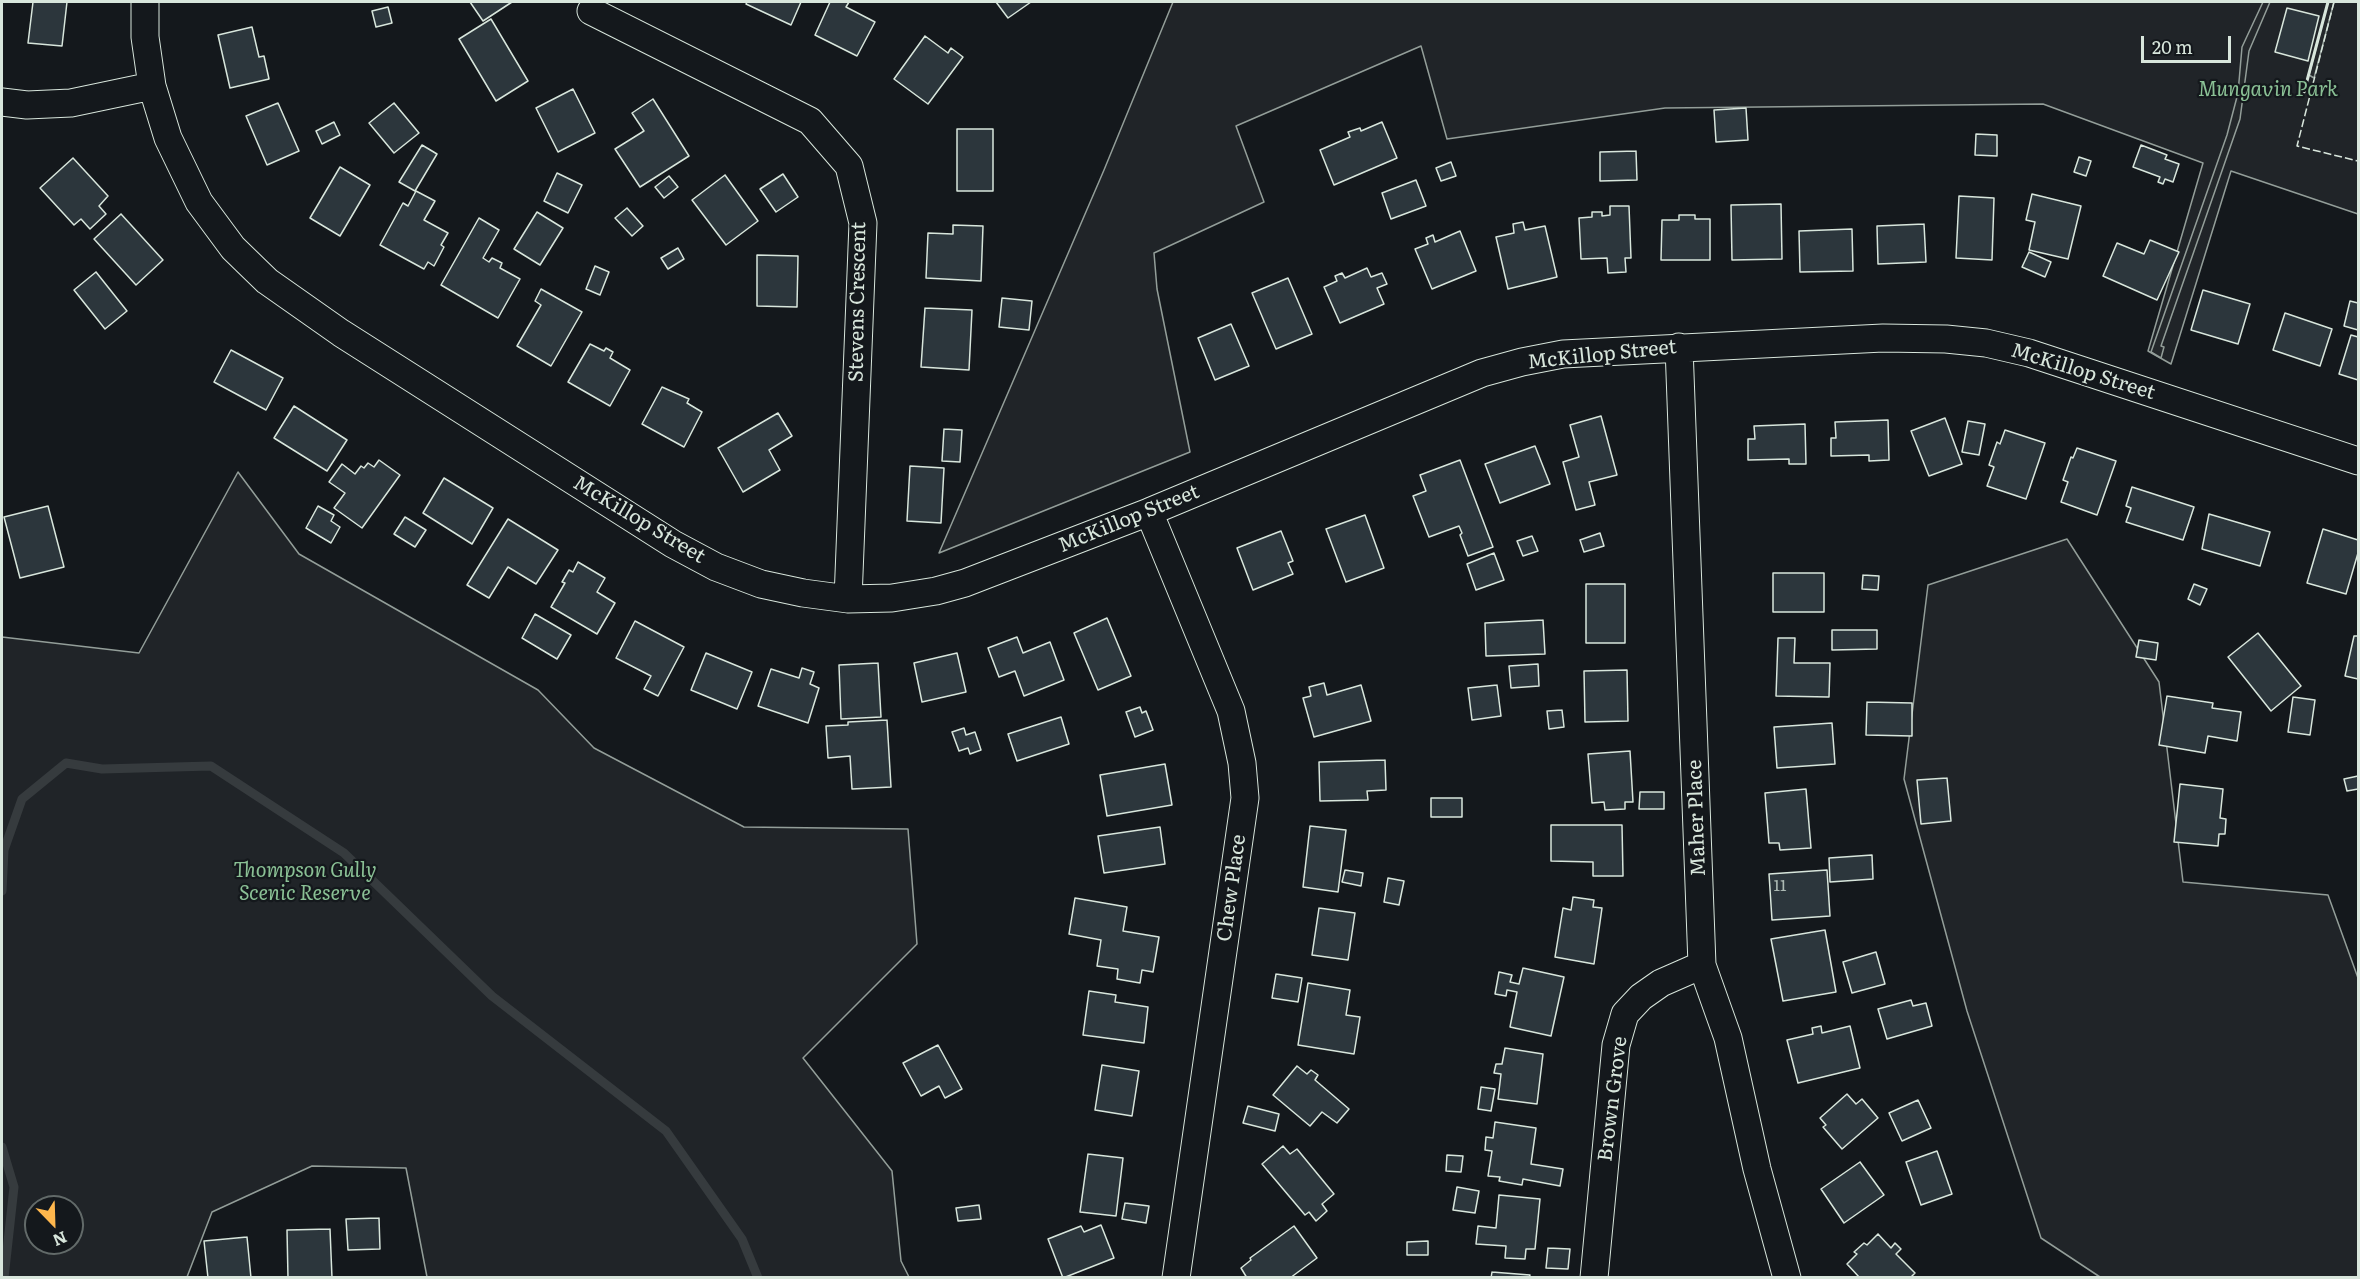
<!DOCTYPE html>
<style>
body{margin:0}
#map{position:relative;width:2360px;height:1279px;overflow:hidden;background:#14181c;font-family:Literata,serif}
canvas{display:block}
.frame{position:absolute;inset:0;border:3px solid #d8e6dc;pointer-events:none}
.north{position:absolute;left:24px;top:1195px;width:60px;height:60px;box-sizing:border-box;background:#14181c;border:2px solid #626a69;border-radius:50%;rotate:157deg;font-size:16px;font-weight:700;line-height:24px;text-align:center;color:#d8e6dc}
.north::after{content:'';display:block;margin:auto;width:21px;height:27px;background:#ffb74d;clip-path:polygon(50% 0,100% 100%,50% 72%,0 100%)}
.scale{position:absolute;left:2141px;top:36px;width:90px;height:27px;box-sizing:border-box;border:3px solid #d8e6dc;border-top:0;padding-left:8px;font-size:18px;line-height:21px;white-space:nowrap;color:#d8e6dc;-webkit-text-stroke:4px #14181c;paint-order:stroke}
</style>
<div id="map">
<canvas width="2360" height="1279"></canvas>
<div class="frame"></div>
<div class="north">N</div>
<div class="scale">20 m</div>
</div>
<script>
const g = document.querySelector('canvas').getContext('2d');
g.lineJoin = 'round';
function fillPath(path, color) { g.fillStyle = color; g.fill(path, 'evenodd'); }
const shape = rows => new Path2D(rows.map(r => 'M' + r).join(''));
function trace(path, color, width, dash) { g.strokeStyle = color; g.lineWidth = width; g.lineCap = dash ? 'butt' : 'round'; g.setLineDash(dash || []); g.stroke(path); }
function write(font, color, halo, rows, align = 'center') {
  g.font = font + ' Literata,serif'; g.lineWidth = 4.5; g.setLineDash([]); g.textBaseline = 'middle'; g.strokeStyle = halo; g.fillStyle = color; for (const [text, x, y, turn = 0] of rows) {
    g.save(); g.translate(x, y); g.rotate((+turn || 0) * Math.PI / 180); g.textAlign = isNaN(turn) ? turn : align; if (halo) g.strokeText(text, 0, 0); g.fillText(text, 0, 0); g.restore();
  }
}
const green = shape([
 [1173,2,2358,2,2358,214,2231,171,2171,364,2148,351,2203,163,2043,104,1665,108,1447,139,1421,46,1236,126,1264,202,1154,253,1157,289,1190,452,939,553,1104,170,1173,2],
 [238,472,299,554,538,690,594,748,744,827,908,829,917,944,803,1058,892,1171,901,1261,909,1277,427,1277,406,1168,312,1166,212,1212,187,1277,2,1277,2,637,139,653,238,472],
 [36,1207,72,1207,72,1243,36,1243,36,1207],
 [2067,539,2159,682,2183,882,2328,895,2358,978,2358,1277,2100,1277,2041,1238,1967,1011,1904,779,1928,585,2067,539]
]);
const parking = shape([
 [2263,2,2270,2,2249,51,2240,119,2161,346,2164,347,2161,358,2151,352,2227,135,2238,93,2242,47,2263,2],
 [2328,2,2334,2,2314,78,2309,75,2328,2]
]);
const stream = shape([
 [2,891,4,850,22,799,66,763,102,769,211,766,344,853,492,996,666,1131,742,1239,758,1278],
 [2,1147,14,1187,4,1278]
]);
const building = shape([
 [33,2,67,2,62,46,28,43,33,2],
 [470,2,512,2,483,21,470,2],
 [747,2,801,2,791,25,746,4,747,2],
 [830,2,849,2,846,7,875,22,857,56,815,35,830,2],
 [996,2,1031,2,1008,18,996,2],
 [388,7,392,23,376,27,372,11,388,7],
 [2287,8,2319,16,2308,61,2275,52,2287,8],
 [491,19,528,81,496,101,459,39,491,19],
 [252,27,259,57,264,56,269,79,230,88,218,35,252,27],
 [925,36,948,53,951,48,963,57,928,104,894,79,925,36],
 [573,89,595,133,558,152,536,108,573,89],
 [653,99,689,156,640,187,615,149,644,131,632,113,653,99],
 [278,103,299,151,267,165,246,116,278,103],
 [394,103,419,133,394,153,369,123,394,103],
 [1746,108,1748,140,1716,142,1714,110,1746,108],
 [334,122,340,135,322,144,316,131,334,122],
 [1382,122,1397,158,1334,185,1320,150,1350,137,1348,132,1360,128,1361,131,1382,122],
 [957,129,993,129,993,191,957,191,957,129],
 [1976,134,1997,135,1997,156,1975,155,1976,134],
 [422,145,437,154,415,191,399,182,422,145],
 [2141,145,2167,155,2165,159,2179,164,2173,182,2165,179,2163,184,2158,182,2160,177,2133,167,2141,145],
 [1636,151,1637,180,1600,181,1600,152,1636,151],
 [2079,157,2091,161,2086,176,2074,172,2079,157],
 [73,158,108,196,99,206,106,214,90,229,81,219,74,225,40,188,73,158],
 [1451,162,1456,176,1441,181,1436,168,1451,162],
 [340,167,370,185,340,236,310,218,340,167],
 [557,173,582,185,568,213,544,201,557,173],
 [783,174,798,197,776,212,760,189,783,174],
 [725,175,758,221,726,245,692,200,725,175],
 [669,176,678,187,664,198,655,187,669,176],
 [1416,180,1426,206,1391,219,1382,193,1416,180],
 [416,191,435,201,424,220,448,233,441,245,444,247,434,266,428,262,424,269,380,245,403,203,408,206,416,191],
 [2032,194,2081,206,2068,259,2029,250,2035,222,2026,220,2032,194],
 [1959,196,1994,198,1992,260,1956,258,1959,196],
 [1781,204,1782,259,1732,260,1731,205,1781,204],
 [1610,206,1629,206,1631,258,1625,258,1626,272,1608,273,1607,258,1581,259,1579,218,1592,217,1592,212,1602,212,1602,216,1610,215,1610,206],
 [627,208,643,226,632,236,615,218,627,208],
 [537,212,563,228,540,265,514,249,537,212],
 [121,214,163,260,136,285,94,239,121,214],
 [1679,215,1695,215,1695,219,1710,219,1710,260,1661,260,1662,220,1679,220,1679,215],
 [479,218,499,230,483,258,489,262,492,258,502,263,500,268,520,279,498,318,441,285,479,218],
 [1523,222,1525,230,1545,226,1557,277,1508,289,1496,237,1514,233,1513,224,1523,222],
 [1924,224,1926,262,1878,264,1877,226,1924,224],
 [953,225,983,226,981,281,926,278,928,233,953,234,953,225],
 [1852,229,1853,271,1800,272,1799,231,1852,229],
 [1460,231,1476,271,1432,289,1415,249,1428,244,1426,238,1433,235,1435,242,1460,231],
 [2150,240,2179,252,2157,300,2103,276,2117,243,2144,254,2150,240],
 [678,248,684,259,668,269,661,258,678,248],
 [2029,252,2051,262,2045,277,2022,267,2029,252],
 [757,255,798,256,797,307,757,306,757,255],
 [595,266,609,272,600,295,586,289,595,266],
 [1367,268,1371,277,1382,273,1387,284,1377,288,1384,304,1340,323,1324,287,1337,281,1335,276,1342,273,1345,278,1367,268],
 [96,272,127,311,105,329,74,290,96,272],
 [1288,278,1312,334,1276,349,1252,293,1288,278],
 [541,289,582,312,551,366,517,346,541,305,535,301,541,289],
 [2203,290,2250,304,2238,344,2191,330,2203,290],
 [1002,298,1032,301,1029,330,999,327,1002,298],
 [2350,301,2358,303,2358,330,2344,326,2350,301],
 [925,308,972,310,969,370,921,367,925,308],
 [2285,313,2332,329,2320,366,2273,350,2285,313],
 [1231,324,1249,366,1215,380,1198,338,1231,324],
 [2351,335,2358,337,2358,380,2339,374,2351,335],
 [590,344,604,351,606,348,613,352,610,358,630,370,610,406,568,382,590,344],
 [231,350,283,378,266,410,214,382,231,350],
 [662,387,689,399,687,403,702,412,684,447,642,424,662,387],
 [294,406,347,440,327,471,274,438,294,406],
 [778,413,792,436,769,450,780,470,743,492,718,448,778,413],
 [1601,416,1617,475,1589,482,1595,505,1576,510,1563,462,1579,457,1570,425,1601,416],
 [1945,418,1962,464,1929,476,1911,431,1945,418],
 [1888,420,1889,460,1869,461,1869,455,1831,456,1831,438,1836,438,1835,422,1888,420],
 [1968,421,1985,424,1979,455,1962,452,1968,421],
 [1805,424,1806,464,1789,464,1789,459,1748,460,1748,439,1755,439,1754,426,1805,424],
 [944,429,962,430,960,462,942,461,944,429],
 [2005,430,2045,443,2026,499,1987,486,1994,467,1989,465,1997,442,2000,444,2005,430],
 [1535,446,1550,484,1500,503,1485,464,1535,446],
 [2077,448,2116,461,2097,515,2061,502,2068,482,2063,480,2071,457,2073,458,2077,448],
 [379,460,400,475,362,528,334,508,345,493,329,482,342,464,355,474,361,466,364,468,368,463,374,467,379,460],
 [1460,460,1493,547,1468,556,1460,535,1462,533,1459,526,1429,537,1413,496,1426,491,1420,475,1460,460],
 [910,466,944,468,941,523,907,521,910,466],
 [444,478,493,508,472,544,423,513,444,478],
 [2132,487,2194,507,2183,540,2126,522,2131,508,2126,506,2132,487],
 [48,506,64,567,20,578,4,517,48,506],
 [318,506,334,515,331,521,340,527,331,543,306,528,318,506],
 [2209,514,2270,532,2260,566,2202,549,2209,514],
 [1365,515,1384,568,1346,582,1326,529,1365,515],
 [405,517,426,530,415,547,394,534,405,517],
 [508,519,558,550,536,584,508,567,489,598,467,585,508,519],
 [2323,529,2358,540,2358,553,2346,594,2307,583,2323,529],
 [1281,531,1293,561,1288,563,1293,574,1253,590,1237,548,1281,531],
 [1600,533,1604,546,1584,552,1580,540,1600,533],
 [1532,536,1538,551,1523,556,1517,541,1532,536],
 [1494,553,1504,580,1476,590,1467,564,1494,553],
 [578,562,605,578,597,592,615,603,597,634,551,607,565,583,562,582,569,570,573,572,578,562],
 [1773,573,1824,573,1824,612,1773,612,1773,573],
 [1863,575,1879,576,1878,590,1862,589,1863,575],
 [1586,584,1625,584,1625,643,1586,643,1586,584],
 [2194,584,2207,589,2200,605,2188,599,2194,584],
 [535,614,571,635,557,659,522,638,535,614],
 [1107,618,1131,676,1098,690,1074,633,1107,618],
 [1543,620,1545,654,1486,656,1485,623,1543,620],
 [635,621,684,647,658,696,644,689,651,676,616,658,635,621],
 [1832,630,1877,630,1877,649,1832,650,1832,630],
 [2258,633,2301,686,2271,711,2228,657,2258,633],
 [2354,636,2358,636,2358,679,2345,676,2354,636],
 [1017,637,1023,653,1050,642,1064,680,1024,696,1015,671,999,677,988,648,1017,637],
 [1778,638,1795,638,1794,663,1830,663,1829,697,1776,696,1778,638],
 [2139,640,2158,643,2156,660,2136,657,2139,640],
 [706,653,752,672,737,709,691,690,706,653],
 [957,653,966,692,922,702,914,663,957,653],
 [878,663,881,717,841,719,839,665,878,663],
 [1538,664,1539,686,1511,688,1509,666,1538,664],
 [802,668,814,672,810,684,819,688,808,723,758,706,771,669,799,678,802,668],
 [1627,670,1628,721,1585,722,1584,671,1627,670],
 [1324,683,1327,695,1361,685,1371,721,1314,737,1303,698,1311,696,1309,687,1324,683],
 [1497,685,1501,716,1472,720,1468,688,1497,685],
 [2167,696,2213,703,2212,708,2241,712,2237,741,2208,736,2205,753,2159,745,2167,696],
 [2293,697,2315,700,2310,735,2288,732,2293,697],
 [1867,702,1912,703,1912,736,1866,735,1867,702],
 [1140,707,1142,713,1146,711,1153,730,1135,737,1126,712,1140,707],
 [1562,710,1564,727,1549,729,1547,711,1562,710],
 [1061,717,1069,744,1017,761,1008,734,1061,717],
 [887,720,891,787,852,789,850,756,828,758,826,726,848,725,848,722,887,720],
 [1832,723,1835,764,1777,768,1774,727,1832,723],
 [964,728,966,735,975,732,981,750,970,754,968,748,959,751,952,732,964,728],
 [1630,751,1633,802,1625,802,1625,809,1605,810,1604,802,1592,803,1588,754,1630,751],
 [1385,760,1386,790,1367,791,1368,800,1320,801,1319,762,1385,760],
 [1165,764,1172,805,1107,816,1100,775,1165,764],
 [2358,776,2358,789,2347,791,2344,779,2358,776],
 [1947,778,1951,821,1921,824,1917,780,1947,778],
 [2180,784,2223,789,2220,818,2226,819,2225,834,2219,834,2218,846,2174,842,2180,784],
 [1806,789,1811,848,1780,850,1779,843,1769,843,1765,793,1806,789],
 [1640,792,1664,792,1664,809,1639,809,1640,792],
 [1431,798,1462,798,1462,817,1431,817,1431,798],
 [1551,825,1622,825,1623,876,1593,876,1593,862,1551,861,1551,825],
 [1310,826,1346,830,1338,892,1303,887,1310,826],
 [1160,827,1165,864,1104,873,1098,836,1160,827],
 [1872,855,1873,879,1830,882,1829,858,1872,855],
 [1345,870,1363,873,1361,886,1342,882,1345,870],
 [1827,870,1830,916,1772,920,1769,874,1827,870],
 [1388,878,1404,881,1399,905,1384,902,1388,878],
 [1573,897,1594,900,1593,907,1602,908,1594,964,1555,957,1563,908,1571,910,1573,897],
 [1075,898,1127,907,1123,931,1159,937,1153,972,1142,970,1140,983,1117,979,1118,969,1097,966,1101,940,1069,934,1075,898],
 [1319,908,1355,913,1348,960,1312,955,1319,908],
 [1825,930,1836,992,1783,1001,1771,939,1825,930],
 [1876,952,1885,984,1852,993,1843,962,1876,952],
 [1523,968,1564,977,1551,1036,1510,1027,1517,992,1507,990,1506,996,1495,994,1499,972,1512,975,1510,982,1519,984,1523,968],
 [1276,974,1302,978,1298,1002,1272,998,1276,974],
 [1308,983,1350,990,1346,1015,1360,1017,1354,1054,1298,1045,1308,983],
 [1089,991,1116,995,1115,1002,1148,1007,1144,1043,1083,1035,1089,991],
 [1911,1000,1913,1006,1926,1003,1932,1026,1887,1039,1878,1009,1911,1000],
 [1821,1026,1822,1033,1850,1026,1860,1068,1798,1083,1787,1040,1813,1034,1812,1028,1821,1026],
 [938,1045,962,1089,945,1098,939,1086,921,1096,903,1063,938,1045],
 [1505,1048,1543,1054,1537,1104,1498,1099,1501,1074,1494,1073,1496,1064,1502,1064,1505,1048],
 [1102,1065,1139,1071,1132,1116,1095,1110,1102,1065],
 [1297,1066,1307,1074,1311,1070,1318,1075,1315,1080,1349,1109,1337,1123,1322,1112,1310,1126,1273,1095,1297,1066],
 [1481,1087,1495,1089,1491,1111,1478,1109,1481,1087],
 [1847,1094,1856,1104,1862,1099,1878,1118,1842,1149,1823,1127,1826,1125,1820,1118,1847,1094],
 [1918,1100,1931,1128,1902,1141,1889,1113,1918,1100],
 [1248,1106,1279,1114,1275,1131,1243,1123,1248,1106],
 [1495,1122,1536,1128,1531,1164,1563,1169,1560,1186,1523,1179,1522,1185,1499,1181,1500,1177,1488,1176,1492,1151,1485,1150,1486,1137,1493,1138,1495,1122],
 [1283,1146,1290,1154,1297,1149,1334,1194,1322,1204,1327,1211,1316,1221,1309,1212,1305,1215,1262,1164,1283,1146],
 [1937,1151,1952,1194,1921,1205,1906,1162,1937,1151],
 [1088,1154,1123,1158,1116,1216,1080,1212,1088,1154],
 [1447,1155,1463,1156,1461,1172,1446,1171,1447,1155],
 [1860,1162,1884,1195,1844,1223,1821,1189,1860,1162],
 [1457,1187,1479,1191,1475,1213,1453,1210,1457,1187],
 [1499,1195,1540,1199,1535,1249,1526,1249,1525,1259,1505,1258,1506,1246,1476,1244,1478,1226,1496,1228,1499,1195],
 [1125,1203,1149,1206,1146,1223,1122,1219,1125,1203],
 [979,1205,981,1219,958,1221,956,1208,979,1205],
 [379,1218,380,1249,348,1250,346,1219,379,1218],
 [1101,1225,1114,1258,1063,1278,1048,1239,1081,1226,1084,1232,1101,1225],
 [1294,1226,1317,1258,1290,1278,1247,1278,1241,1268,1251,1260,1250,1258,1294,1226],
 [330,1229,332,1278,288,1278,287,1230,330,1229],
 [1878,1234,1891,1248,1895,1243,1901,1249,1896,1254,1915,1273,1910,1278,1860,1278,1847,1264,1857,1254,1854,1252,1864,1243,1867,1245,1878,1234],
 [247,1237,251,1278,208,1278,204,1241,247,1237],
 [1428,1241,1428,1255,1407,1255,1407,1242,1428,1241],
 [1548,1248,1570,1249,1568,1269,1546,1268,1548,1248],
 [1492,1272,1530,1275,1529,1278,1491,1278,1492,1272]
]);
const minor = shape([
 [145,2,145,37,152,86,168,138,199,202,233,248,267,281,341,333,673,544,716,567,761,584,803,593,848,599,892,598,936,591,965,583,1149,512,1482,373,1522,362,1563,354,1883,338,1946,339,1986,343,2029,353,2358,461],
 [591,11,810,121,849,166,863,223,848,599],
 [2,102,27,105,71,103,152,86],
 [1679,347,1702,965,1728,1038,1757,1169,1787,1278],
 [1149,512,1231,711,1242,763,1245,798,1176,1278],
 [1594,1278,1616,1045,1625,1014,1641,997,1661,983,1702,965]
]);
const fence = shape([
 [2334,2,2297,146,2358,161]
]);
const wall = shape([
 [2304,92,2328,2]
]);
const numberNames = [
 ["11",1780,886]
];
const parkNames = [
 ["Mungavin Park",2268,90],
 ["Thompson Gully",305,871],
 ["Scenic Reserve",305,894]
];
const streetNames = [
 ["Stevens Crescent",858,302,-89],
 ["McKillop Street",1602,355,-6],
 ["McKillop Street",2083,372,17],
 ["McKillop Street",1129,519,-22],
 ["McKillop Street",639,520,31],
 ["Maher Place",1697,818,-92],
 ["Chew Place",1232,888,-82],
 ["Brown Grove",1613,1099,-83]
];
fillPath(green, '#202428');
trace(green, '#939e99', 1.5);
fillPath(parking, '#24282b');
trace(parking, '#939e99', 1.5);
trace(stream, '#363b3e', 9);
fillPath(building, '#2c363c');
trace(building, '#d8e6dc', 1.5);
trace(minor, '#d8e6dc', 29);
trace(minor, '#14181c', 27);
trace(fence, '#d8e6dc', 1.5, [8, 3]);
trace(wall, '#d8e6dc', 3);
write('16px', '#adbab4', null, numberNames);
write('italic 20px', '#8ac095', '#14181c', parkNames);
write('20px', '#d8e6dc', '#14181c', streetNames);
</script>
